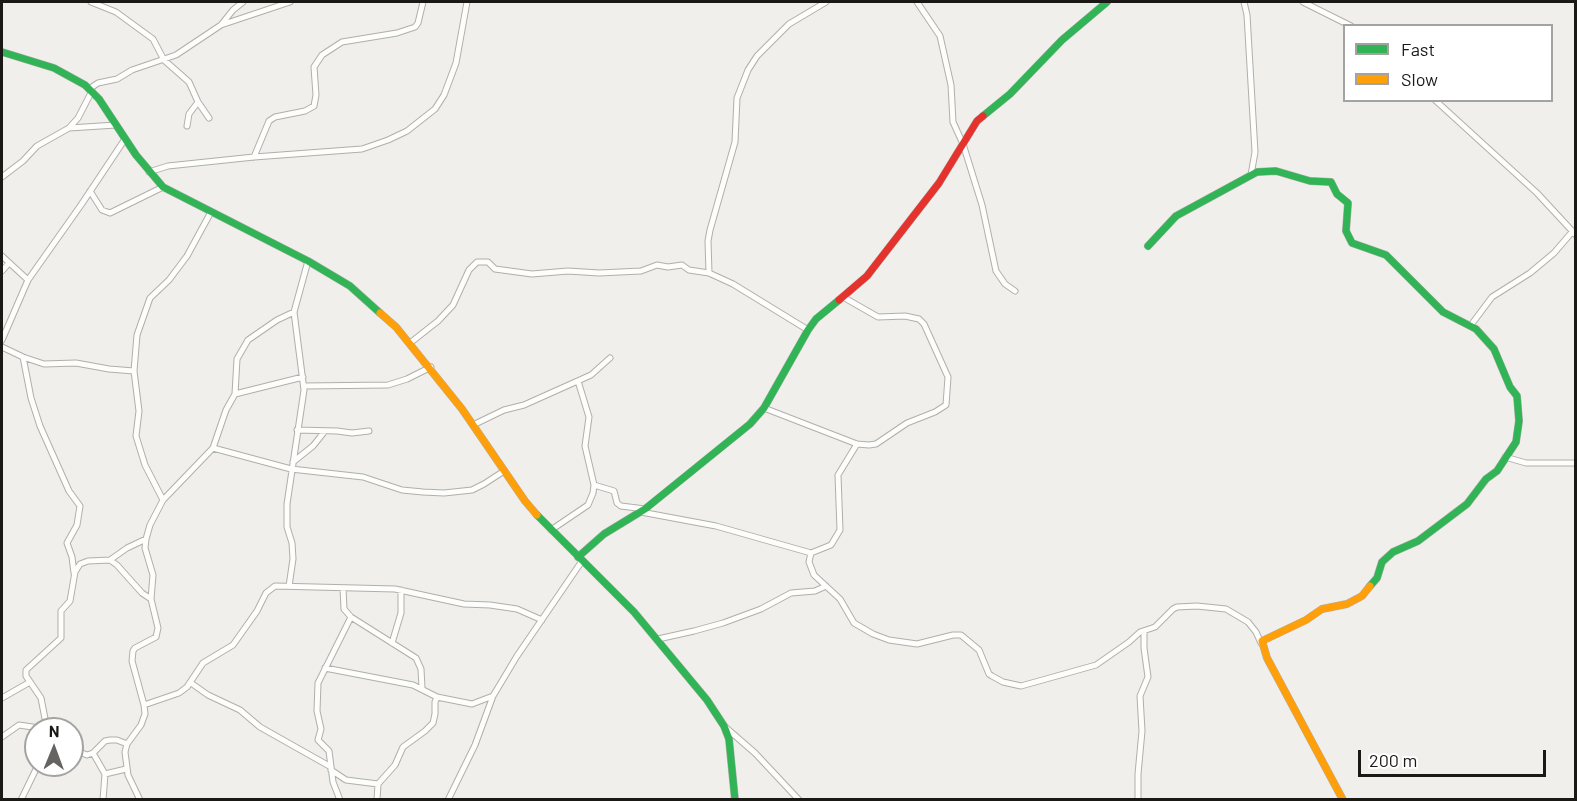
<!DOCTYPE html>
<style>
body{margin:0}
#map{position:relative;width:1577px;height:801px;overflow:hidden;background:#f0efeb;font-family:Barlow,sans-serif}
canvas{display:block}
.frame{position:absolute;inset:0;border:3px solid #1a1916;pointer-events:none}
.legend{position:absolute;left:1343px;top:24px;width:210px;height:78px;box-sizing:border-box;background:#fff;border:2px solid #a3a3a2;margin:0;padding:8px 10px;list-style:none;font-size:18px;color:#1a1916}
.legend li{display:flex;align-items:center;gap:12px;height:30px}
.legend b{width:30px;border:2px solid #a3a3a2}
.north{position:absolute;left:24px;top:717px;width:60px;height:60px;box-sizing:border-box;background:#fff;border:2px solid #a3a3a2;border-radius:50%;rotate:1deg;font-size:16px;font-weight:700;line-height:24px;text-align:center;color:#1a1916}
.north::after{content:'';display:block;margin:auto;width:21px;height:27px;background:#656461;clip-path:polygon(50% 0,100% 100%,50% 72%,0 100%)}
.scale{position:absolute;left:1358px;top:750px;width:188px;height:27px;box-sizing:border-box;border:3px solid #1a1916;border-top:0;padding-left:8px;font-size:18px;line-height:21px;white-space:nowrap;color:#1a1916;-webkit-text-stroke:4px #fff;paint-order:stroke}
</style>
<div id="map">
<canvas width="1577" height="801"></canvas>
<div class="frame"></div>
<ul class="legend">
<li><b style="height:8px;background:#30b455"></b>Fast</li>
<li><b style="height:8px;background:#ff9f0a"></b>Slow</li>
</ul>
<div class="north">N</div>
<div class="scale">200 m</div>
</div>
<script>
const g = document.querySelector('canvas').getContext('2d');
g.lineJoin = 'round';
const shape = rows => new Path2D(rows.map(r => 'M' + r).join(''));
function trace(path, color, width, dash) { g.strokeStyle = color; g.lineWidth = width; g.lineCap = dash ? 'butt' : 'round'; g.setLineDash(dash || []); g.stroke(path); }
const street = shape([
 [91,2,116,12,153,39,164,60,189,82,198,102,209,118],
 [917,2,940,36,951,85,953,122,963,144,982,205,996,271,1005,284,1015,291],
 [1244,2,1247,15,1255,152,1251,175],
 [1303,2,1351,26],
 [221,25,233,10,243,2],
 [89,89,98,83,117,79,132,70,176,55,221,25,290,2],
 [1435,100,1537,193,1576,235],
 [187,126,189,114,198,102],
 [69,128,116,125],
 [254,157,269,121,275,117,305,111,314,106,316,95,314,67,322,55,342,42,397,33,415,27,418,23,423,2],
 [149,172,168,166,254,157,362,149,388,140,407,131,435,109,444,95,456,63,467,2],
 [2,177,23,161,37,146,69,128,78,118,92,91],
 [90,191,102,210,110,213,163,187],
 [2,256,28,280],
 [2,271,9,263],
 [709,273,708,241,710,230,735,142,737,98,748,70,757,56,789,24,826,2],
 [1471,325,1492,297,1530,273,1554,253,1572,232],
 [2,340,28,280,81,205,125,139],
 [410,343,438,321,453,305,469,270,477,262,488,262,495,269,532,274,568,271,599,273,641,271,657,265,668,267,682,265,689,270,709,273,733,284,808,330],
 [2,347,23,357,44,364,76,363,109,369,134,371],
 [23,357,31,398,40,426,69,491,80,506,77,525,67,543,72,557,74,573],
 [304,386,388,385,407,379,431,367],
 [235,394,237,359,248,340,277,320,294,312],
 [764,408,857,444,869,445,876,444,907,423,935,412,946,405,948,377,924,324,919,319,905,316,878,317,843,297],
 [473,425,504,410,524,405,591,375,610,358],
 [297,430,337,431,352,433,369,431],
 [857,444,838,475,840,530,831,545,811,553,809,562,814,575,840,599,854,623,873,634,889,640,917,644,953,635,961,635,979,650,989,674,992,676,1003,682,1021,686,1096,665,1129,642,1140,632,1155,627,1173,609,1177,607,1197,606,1226,609,1248,622,1256,632,1261,643],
 [213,448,291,469,363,477,402,490,423,492,444,493,472,490,484,484,504,471],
 [1505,457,1526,463,1576,463],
 [293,462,313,446,325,431],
 [594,485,614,491,617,503,621,506,645,509],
 [163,500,145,465,136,436,139,411,134,371,137,335,150,298,169,280,187,256,211,212],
 [641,512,716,526,811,553],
 [551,530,588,505,593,493,594,485,585,446,589,417,578,381],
 [110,560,127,548,146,539],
 [289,586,293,559,292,543,287,527,287,504,304,390,294,312,308,261],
 [343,588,344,609,351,617,416,658,421,669,422,688],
 [658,639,694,631,723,623,761,609,791,593,815,591,826,586],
 [392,643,401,613,401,590],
 [325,668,413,685,437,697],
 [191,683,208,695,240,710,260,727,331,767],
 [2,698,30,682],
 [144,705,179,693,187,687,203,663,233,645,257,611,266,593,275,586,395,589,464,604,490,605,517,609,542,620],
 [724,726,755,753,799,800],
 [47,729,41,698,26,676,26,670,61,638,61,611,70,601,75,572,80,564,88,561,110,560,117,565,142,593,151,599],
 [2,737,19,725,46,729],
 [72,749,87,755,93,753,105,741,110,740,117,740,127,744],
 [93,753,105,774,103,800],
 [331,770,346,780,378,784],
 [105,774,126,769],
 [21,800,38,765],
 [140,800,128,775,125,752,127,744,141,725,145,714,144,705,132,661,133,651,135,648,156,637,158,628,151,599,153,575,145,548,146,539,150,525,163,500,213,448,226,410,235,394,303,377],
 [340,800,333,782,329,751,318,740,321,729,317,711,318,683,351,617],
 [377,800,378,784,395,765,403,747,425,731,433,723,435,714,435,702,437,697,472,704,493,696],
 [448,800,475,745,493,696,517,656,582,561],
 [1138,800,1138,774,1142,731,1140,696,1148,677,1144,648,1144,631]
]);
const fast = shape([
 [2,52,54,68,85,85,99,99,136,155,163,187,308,261,350,286,380,313],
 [983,116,1010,94,1062,40,1107,2],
 [1148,246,1176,216,1257,172,1276,171,1310,181,1331,182,1337,194,1348,203,1346,231,1352,243,1386,255,1443,312,1476,329,1494,349,1510,387,1517,396,1519,421,1516,442,1497,471,1486,479,1467,504,1418,541,1393,552,1382,562,1377,578,1370,586],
 [537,515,634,612,707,700,724,726,729,739,735,800],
 [578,557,604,534,645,509,750,424,764,408,808,330,816,319,839,300]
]);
const slow = shape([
 [380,313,396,327,462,409,525,501,537,515],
 [1343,800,1267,658,1262,641,1306,620,1322,609,1347,604,1362,596,1370,586]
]);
const jam = shape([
 [839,300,867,276,939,183,977,121,983,116]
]);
trace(street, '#b0afab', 7);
trace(fast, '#b0afab', 8);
trace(slow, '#b0afab', 8);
trace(jam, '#b0afab', 8);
trace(street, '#fdfdfc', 5);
trace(fast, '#30b455', 7);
trace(slow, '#ff9f0a', 7);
trace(jam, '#e5322d', 7);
</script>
